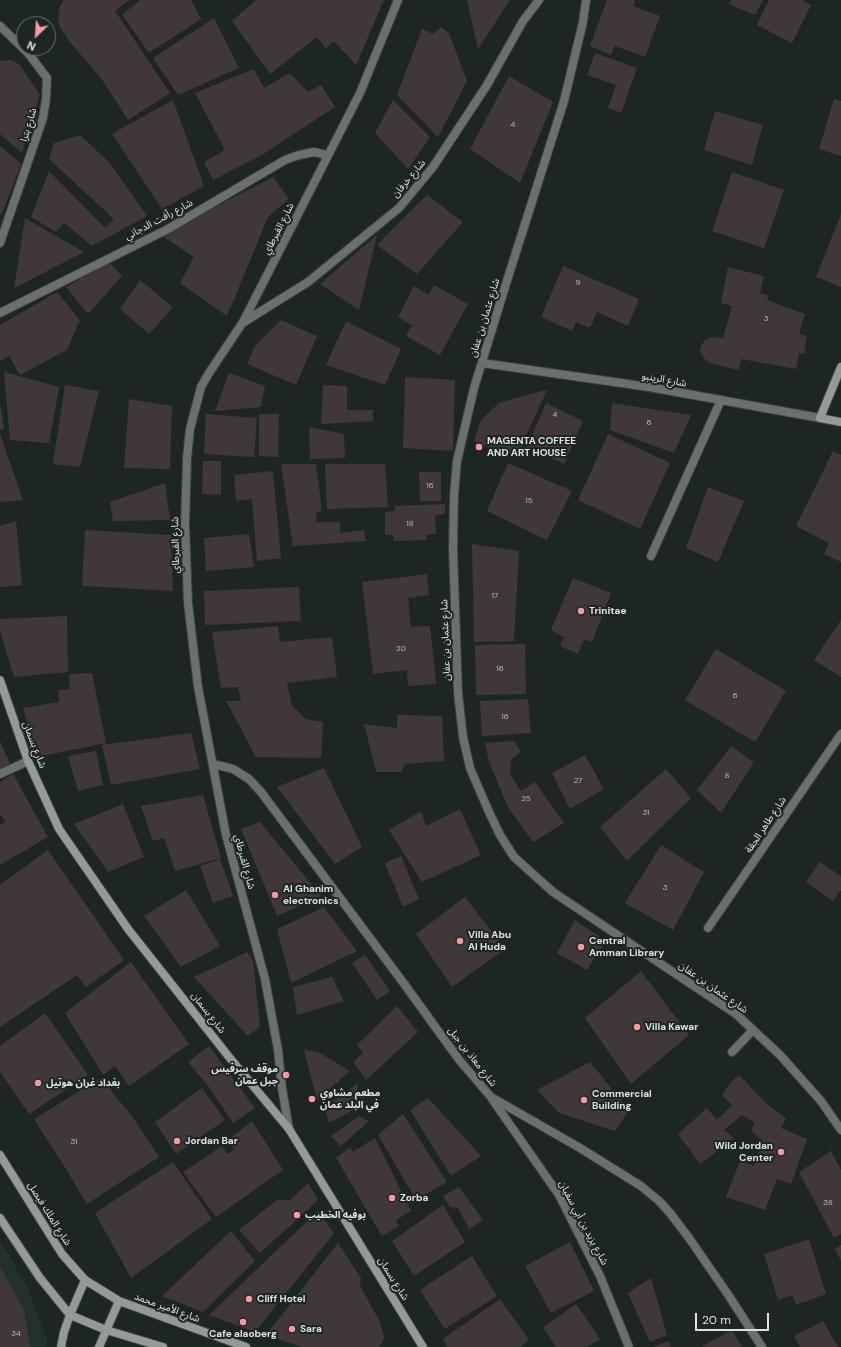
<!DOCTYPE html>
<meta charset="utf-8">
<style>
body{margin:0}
#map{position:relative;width:841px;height:1347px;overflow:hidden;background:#1e2624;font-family:"DM Sans",sans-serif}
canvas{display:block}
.north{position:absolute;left:16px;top:16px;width:40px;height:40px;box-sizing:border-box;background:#1e2624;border:1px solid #6b7270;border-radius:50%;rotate:205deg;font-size:11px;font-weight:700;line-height:16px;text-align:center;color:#dee3e2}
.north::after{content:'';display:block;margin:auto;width:14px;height:18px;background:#f59b9f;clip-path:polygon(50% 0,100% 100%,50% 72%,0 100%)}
.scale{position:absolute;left:695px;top:1313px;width:74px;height:18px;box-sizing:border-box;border:2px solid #dee3e2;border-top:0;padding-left:5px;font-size:12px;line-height:14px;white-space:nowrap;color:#dee3e2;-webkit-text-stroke:3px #1e2624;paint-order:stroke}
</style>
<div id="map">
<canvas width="841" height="1347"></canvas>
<div class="north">N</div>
<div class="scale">20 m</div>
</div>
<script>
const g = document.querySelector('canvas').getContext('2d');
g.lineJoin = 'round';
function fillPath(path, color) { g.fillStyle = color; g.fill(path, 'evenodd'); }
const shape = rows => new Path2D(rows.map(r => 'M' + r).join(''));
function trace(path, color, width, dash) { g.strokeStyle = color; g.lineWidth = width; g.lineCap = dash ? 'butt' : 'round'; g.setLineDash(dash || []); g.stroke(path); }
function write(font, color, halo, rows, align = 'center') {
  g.font = font + ' "DM Sans","Noto Sans Arabic",sans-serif'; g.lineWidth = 4; g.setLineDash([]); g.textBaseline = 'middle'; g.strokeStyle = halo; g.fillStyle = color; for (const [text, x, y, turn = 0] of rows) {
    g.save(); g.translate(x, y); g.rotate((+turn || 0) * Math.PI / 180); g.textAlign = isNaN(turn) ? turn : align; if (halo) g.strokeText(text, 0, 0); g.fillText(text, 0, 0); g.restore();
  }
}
const built = shape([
 [0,1241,26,1284,47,1340,46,1347,0,1347]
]);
const building = shape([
 [64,0,129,0,115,11,170,93,128,120,101,78,69,41,60,27,58,19,60,6],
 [140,0,191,0,201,19,149,53,122,15],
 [256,0,384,0,356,65,334,41,326,48,317,37,270,74,232,21],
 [467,0,510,0,478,49],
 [607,0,635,0,633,6,660,16,645,57,615,46,611,55,590,46],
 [731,0,763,0,755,15,729,4],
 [769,0,802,0,811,5,792,43,757,25],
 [214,18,239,68,178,95,153,58],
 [441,27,449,33,467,81,438,137,397,95,422,29,433,34],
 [595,53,637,68,621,113,608,108,616,85,587,75],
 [11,60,19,64,40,95,22,153,0,134,0,62,2,61],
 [254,69,264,88,290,73,308,92,321,85,335,107,262,155,213,180,204,162,225,150,195,93],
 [509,76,553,102,520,183,470,149],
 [834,99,841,101,841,156,819,149],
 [173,100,204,186,162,209,112,134],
 [393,100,430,137,408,169,375,133],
 [715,111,763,125,752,165,704,150],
 [80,135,109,162,147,216,92,246,64,223,56,232,31,217,49,171,105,228,114,219,49,159,54,143],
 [0,146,21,164,2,214,0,213],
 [732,172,784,190,764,248,712,231],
 [273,177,289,199,268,217,227,316,180,283,194,257,161,235],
 [427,195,463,222,417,274,377,245],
 [841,214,841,287,816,277],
 [25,218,84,252,14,288],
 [377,235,359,310,320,284],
 [109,262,122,276,88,314,66,287],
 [563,266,639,299,628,326,597,312,590,328,576,322,572,331,541,317],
 [728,267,764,276,760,293,769,296,767,300,805,314,799,334,807,336,804,354,799,353,796,369,741,359,739,370,709,363,704,358,700,352,701,346,705,340,711,337,723,338,732,306,721,303],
 [140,280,173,307,149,334,120,309],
 [434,285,468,304,440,355,406,336,412,325,398,317,414,286,429,295],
 [57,292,80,320,67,350,20,375,9,356,0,361,0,325],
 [281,320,317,336,296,385,247,364,255,346],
 [346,321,401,349,385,385,326,365],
 [4,372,59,387,49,443,10,440],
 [229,373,265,386,261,407,215,411],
 [405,377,455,380,453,451,403,448],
 [65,385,99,391,80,467,53,464],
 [323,385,347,386,347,410,373,410,373,421,321,424],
 [547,390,516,458,474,441,481,420,499,403,526,395],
 [129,399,172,406,170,469,124,468],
 [546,403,583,421,564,464,527,447],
 [612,403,691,415,674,453,610,430],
 [1,407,4,430,0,430,0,408],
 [206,414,257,418,254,457,204,454],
 [259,414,279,414,278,457,259,456],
 [309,427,344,434,345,458,310,459],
 [0,434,23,500,0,502],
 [608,434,670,463,640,529,578,500],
 [833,451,841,455,841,562,824,554,829,543,796,526],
 [203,461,221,461,221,495,202,494],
 [508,463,572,491,547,540,487,511],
 [281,464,316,464,322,511,308,513,317,512,316,522,340,522,340,533,364,530,366,541,293,546],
 [325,464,385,464,388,507,327,509],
 [273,471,281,558,257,561,252,499,236,501,234,475],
 [419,472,441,472,441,501,420,501],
 [165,483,170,520,113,521,110,502],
 [708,487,744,501,718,562,686,548],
 [445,504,445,514,435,515,436,534,426,535,427,540,394,541,393,535,385,535,385,512,395,511,395,506],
 [16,521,22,585,0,587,0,526],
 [85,530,171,535,173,591,82,586],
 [249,534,254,567,206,571,204,538],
 [472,544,519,551,514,641,474,642],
 [427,574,429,595,408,598,411,627,430,626,436,684,408,686,407,670,373,674,362,582],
 [573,578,611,593,592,642,584,639,578,654,560,646,564,637,551,630],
 [299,587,301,621,205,625,204,591],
 [67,616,68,672,14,677,0,631,0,619],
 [841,620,841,677,814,660],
 [278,626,280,642,332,637,337,677,287,683,292,705,305,719,323,722,321,758,256,757,226,701,241,701,238,687,221,688,212,632],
 [525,644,526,694,476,695,475,645],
 [716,649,786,691,755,742,685,700],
 [92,673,106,743,37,757,23,708,59,702,58,690,70,689,69,674],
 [528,699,531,733,482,736,480,701],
 [397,715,442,716,444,761,405,764,401,772,376,772,364,724,397,728],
 [191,733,200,769,111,785,102,745],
 [0,741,11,766,0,771],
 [514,741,521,752,511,759,510,774,521,791,535,782,564,823,533,842,508,807,489,762,485,743],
 [731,746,754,762,721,813,697,790],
 [96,751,103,785,78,791,68,756],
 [585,755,604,789,570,809,552,773],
 [324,768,362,847,335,864,277,787],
 [666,769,691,798,627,861,600,827],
 [13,774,48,837,0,865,0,825,5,822,1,815,0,815,0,782],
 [203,795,221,858,175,871,164,838,153,841,141,806],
 [123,804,144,857,108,872,74,824],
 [460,809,481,855,422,882,389,830,421,811,426,826],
 [260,822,321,896,277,916,241,829],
 [661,845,704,872,673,930,625,903],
 [48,850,124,960,86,987,77,975,0,1027,0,885],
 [401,856,419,899,403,907,385,863],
 [220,859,233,896,213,903,200,866],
 [820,862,841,876,841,890,833,901,806,882],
 [186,890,220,946,181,967,144,916],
 [465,897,505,949,452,987,416,934],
 [324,907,357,951,291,983,277,929],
 [575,920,606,941,587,970,557,953],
 [247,952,253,961,260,1027,248,1036,194,977],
 [365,955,390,991,377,1000,352,963],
 [131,962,189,1044,129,1086,115,1066,103,1075,65,1013],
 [641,971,689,1035,631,1084,585,1018],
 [332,977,344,1001,297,1015,293,987],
 [397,1006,418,1032,366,1080,353,1062,363,1053,357,1045],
 [45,1013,88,1075,29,1114,0,1072,0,1046],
 [209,1046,255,1108,233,1123,209,1087,188,1062],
 [304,1050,318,1052,350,1071,317,1100],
 [590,1062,629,1110,615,1131,559,1113,537,1090],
 [739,1075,766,1103,786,1119,781,1128,807,1139,791,1184,777,1179,765,1210,726,1197,740,1161,754,1166,763,1142,751,1130,755,1123,742,1115,724,1130,734,1138,700,1164,678,1134,707,1108,717,1120,732,1105,722,1095,730,1083],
 [101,1078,134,1119,159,1157,87,1204,64,1166,34,1119],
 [358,1083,356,1108,329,1123,325,1107],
 [202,1088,225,1120,176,1154,155,1122],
 [428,1098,481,1156,451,1176,410,1110],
 [403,1114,447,1182,416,1200,378,1135],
 [359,1116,369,1121,341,1146,331,1136],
 [252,1121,283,1170,216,1217,183,1172,222,1146,228,1154,234,1150,228,1140],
 [375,1138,411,1211,396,1220,399,1226,382,1236,336,1158,350,1147,353,1152],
 [831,1151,841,1170,841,1234,834,1238,799,1172],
 [173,1162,212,1219,131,1278,95,1213],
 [308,1183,318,1200,260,1253,239,1230,277,1200,290,1200],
 [459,1187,483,1220,469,1229,458,1208,450,1207,443,1196],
 [443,1205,465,1242,414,1276,392,1241],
 [318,1211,334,1233,255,1332,209,1315],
 [231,1231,255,1261,203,1312,162,1296],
 [809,1239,826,1294,796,1305,792,1295,778,1300,764,1254],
 [570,1242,594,1291,551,1313,525,1266],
 [338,1243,361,1278,360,1286,380,1322,384,1336,383,1341,379,1347,302,1347,266,1335],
 [841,1245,841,1261,835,1249],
 [472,1256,497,1296,445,1329,420,1290],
 [0,1266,24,1310,30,1347,0,1347],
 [651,1278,667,1335,650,1342,628,1293],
 [500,1299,529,1340,520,1347,448,1347,443,1339],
 [576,1304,600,1339,587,1347,556,1347,543,1327],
 [823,1321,838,1347,800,1347,794,1336],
 [732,1330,742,1347,701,1347],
 [669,1341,671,1347,653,1347]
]);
const lane = shape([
 [651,556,721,400],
 [732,1052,753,1030]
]);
const street = shape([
 [586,0,583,22,564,101,505,287,474,388,457,461,454,495,453,549,458,693,463,737,470,768,489,812,500,835,514,857,553,892,736,1014,780,1055,821,1101,841,1130],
 [0,26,28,53,47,78,46,99,43,118,0,243],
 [0,313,168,229,285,160,299,155,314,152,327,155],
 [244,322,308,282,399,208,433,167,487,85,523,21,539,0],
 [482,363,649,387,820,418],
 [213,764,233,769,249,779,261,792,402,981,460,1061,491,1097,580,1148,641,1186,659,1201,670,1213,689,1238,729,1296,762,1347],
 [0,774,28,761],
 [708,928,841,734],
 [492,1099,559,1195,600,1276,629,1347],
 [289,1129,282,1088,278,1050,265,979,226,835,198,687,188,603,185,524,187,458,190,429,201,387,209,373,243,322,360,93,398,0]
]);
const secondary = shape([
 [841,367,820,418,841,422],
 [0,680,28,761,59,829,128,929,229,1057,289,1129,423,1347],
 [0,1155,62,1254,85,1280,119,1301,246,1347],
 [0,1218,40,1278,70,1315,106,1330,163,1347],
 [61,1347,64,1332,70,1315,85,1280],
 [99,1347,119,1301]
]);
const markers = [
 [479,447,4,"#f59b9f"],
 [581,611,4,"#f59b9f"],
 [275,895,4,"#f59b9f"],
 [460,941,4,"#f59b9f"],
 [581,947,4,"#f59b9f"],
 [637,1027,4,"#f59b9f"],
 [286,1075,4,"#f59b9f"],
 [38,1083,4,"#f59b9f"],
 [312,1099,4,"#f59b9f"],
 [584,1100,4,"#f59b9f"],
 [177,1141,4,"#f59b9f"],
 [781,1152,4,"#f59b9f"],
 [392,1198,4,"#f59b9f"],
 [297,1215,4,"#f59b9f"],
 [249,1299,4,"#f59b9f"],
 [243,1322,4,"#f59b9f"],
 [292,1329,4,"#f59b9f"]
];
const numberNames = [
 ["4",513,125],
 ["9",578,283],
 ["3",766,319],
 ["4",555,415],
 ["6",649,423],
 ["16",430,486],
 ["15",529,501],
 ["18",410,524],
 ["17",495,596],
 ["20",401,649],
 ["16",500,669],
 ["6",735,696],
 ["16",505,717],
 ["8",727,776],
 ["27",578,781],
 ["25",526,799],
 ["31",646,813],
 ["3",665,888],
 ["31",74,1142],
 ["38",828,1203],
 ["34",16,1334]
];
const streetNames = [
 ["شارع بترا",29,125,-73],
 ["شارع خرفان",409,179,-50],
 ["شارع رأفت الدجاني",159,220,-28],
 ["شارع القبرطاي",279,229,-63],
 ["شارع عثمان بن عفان",485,318,-73],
 ["شارع الرينبو",664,380,10],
 ["شارع القبرطاي",176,545,-91],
 ["شارع عثمان بن عفان",446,640,-92],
 ["شارع بسمان",34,745,69],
 ["شارع طاهر الجقة",766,825,-56],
 ["شارع القبرطاي",244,862,75],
 ["شارع عثمان بن عفان",713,988,35],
 ["شارع بسمان",208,1013,52],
 ["شارع معاذ بن جبل",472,1057,52],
 ["شارع الملك فيصل",49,1214,58],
 ["شارع يزيد بن أبي سفيان",583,1223,62],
 ["شارع بسمان",393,1279,58],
 ["شارع الأمير محمد",167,1308,20]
];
const poiNames = [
 ["MAGENTA COFFEE",487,441],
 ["AND ART HOUSE",487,453],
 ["Trinitae",589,611],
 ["Al Ghanim",283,889],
 ["electronics",283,901],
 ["Villa Abu",468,935],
 ["Al Huda",468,947],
 ["Central",589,941],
 ["Amman Library",589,953],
 ["Villa Kawar",645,1027],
 ["موقف سرفيس",278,1069,"right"],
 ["جبل عمان",278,1081,"right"],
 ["بغداد غران هوتيل",46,1083],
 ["مطعم مشاوي",320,1093],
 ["في البلد عمان",320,1105],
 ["Commercial",592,1094],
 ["Building",592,1106],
 ["Jordan Bar",185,1141],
 ["Wild Jordan",773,1146,"right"],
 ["Center",773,1158,"right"],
 ["Zorba",400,1198],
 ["بوفيه الخطيب",305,1215],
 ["Cliff Hotel",257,1299],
 ["Sara",300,1329],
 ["Cafe alaoberg",243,1334,"center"]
];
fillPath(built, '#22312e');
fillPath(building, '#403838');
trace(lane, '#39403f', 10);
trace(street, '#39403f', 10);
trace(secondary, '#39403f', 10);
trace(lane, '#6b6f6e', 8);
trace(street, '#6b6f6e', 8);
trace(secondary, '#939a98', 8);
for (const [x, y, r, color] of markers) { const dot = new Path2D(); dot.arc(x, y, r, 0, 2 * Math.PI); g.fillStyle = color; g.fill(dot); trace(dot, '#1e2624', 1.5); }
write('8px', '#b6b8b8', null, numberNames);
write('10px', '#dee3e2', '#1e2624', streetNames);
write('bold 10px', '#dee3e2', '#1e2624', poiNames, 'left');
</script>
